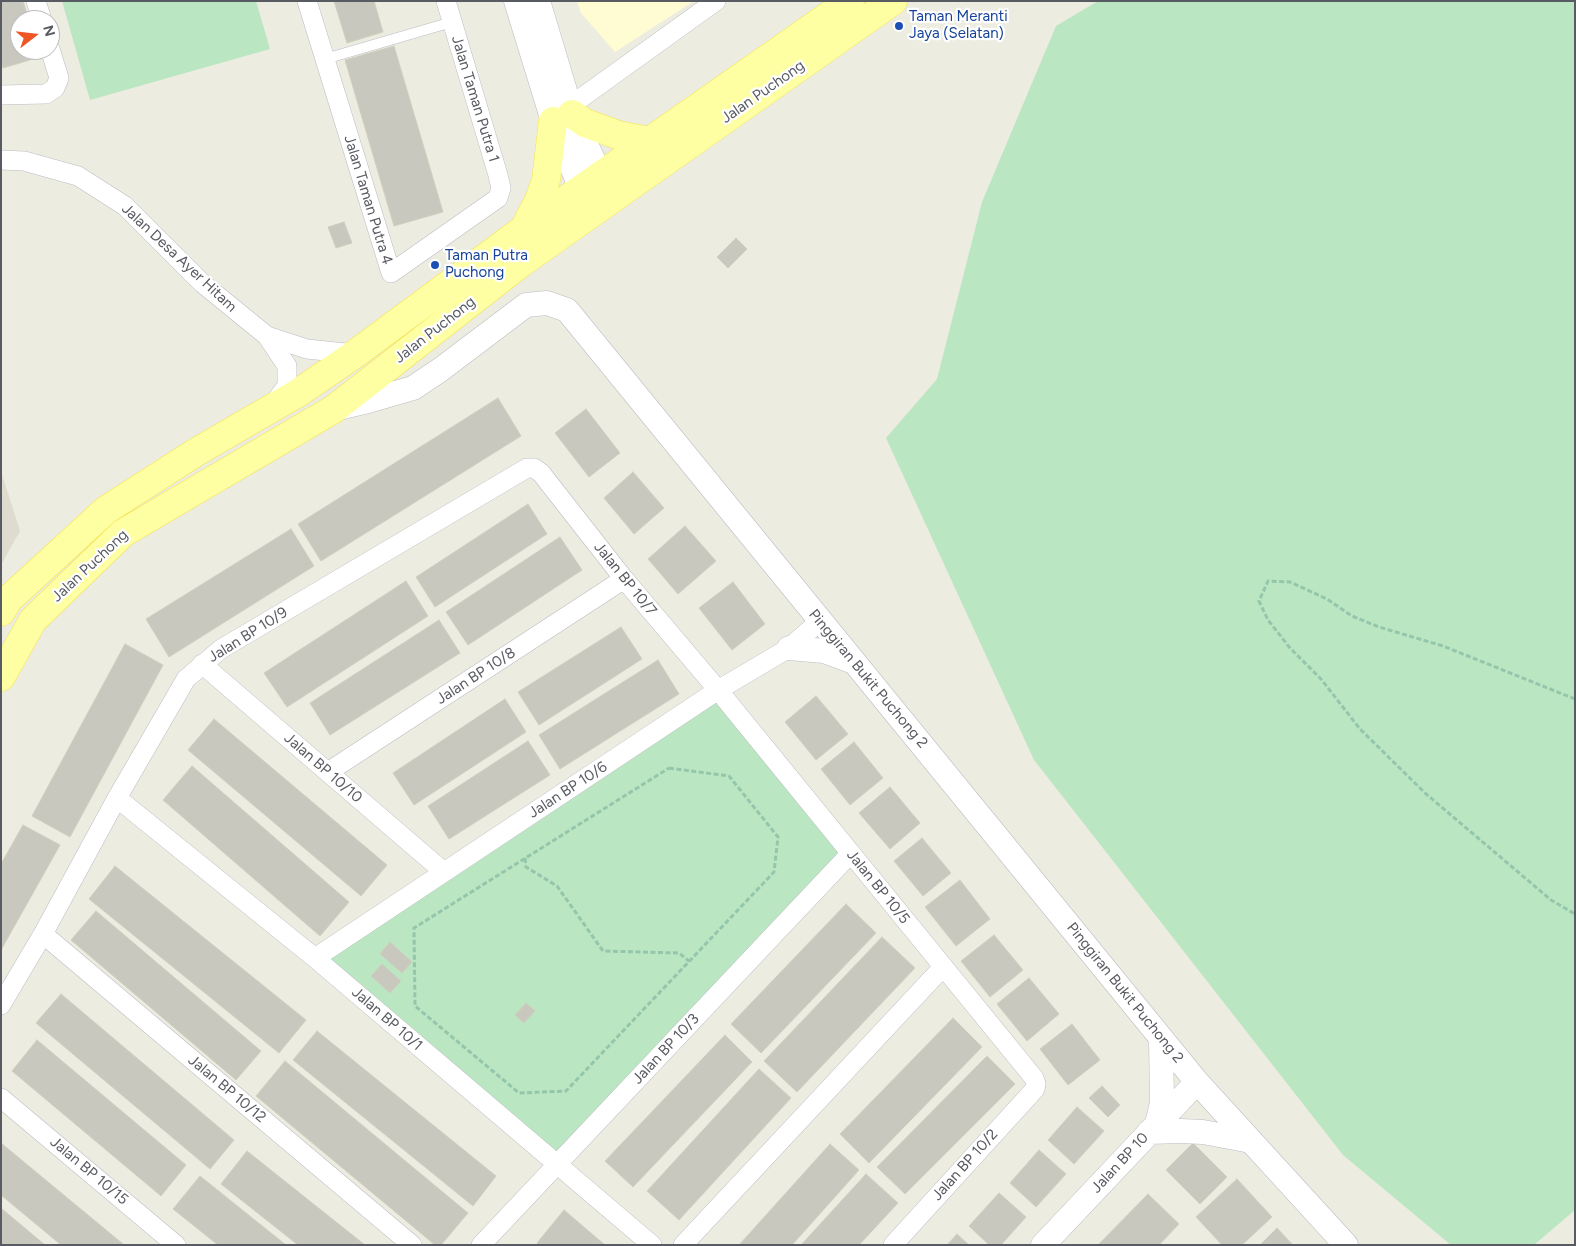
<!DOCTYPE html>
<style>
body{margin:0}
#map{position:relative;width:1576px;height:1246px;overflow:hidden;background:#edece0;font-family:Figtree,sans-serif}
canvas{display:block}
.frame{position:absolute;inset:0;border:2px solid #595b62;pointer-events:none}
.north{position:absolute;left:10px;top:10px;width:50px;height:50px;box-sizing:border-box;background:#fff;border:1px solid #bdbdc0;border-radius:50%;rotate:74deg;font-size:14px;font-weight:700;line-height:20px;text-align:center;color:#595b62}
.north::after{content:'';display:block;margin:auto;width:18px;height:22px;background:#ee5725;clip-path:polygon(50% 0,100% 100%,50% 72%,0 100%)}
</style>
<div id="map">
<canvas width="1576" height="1246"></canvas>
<div class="frame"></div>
<div class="north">N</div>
</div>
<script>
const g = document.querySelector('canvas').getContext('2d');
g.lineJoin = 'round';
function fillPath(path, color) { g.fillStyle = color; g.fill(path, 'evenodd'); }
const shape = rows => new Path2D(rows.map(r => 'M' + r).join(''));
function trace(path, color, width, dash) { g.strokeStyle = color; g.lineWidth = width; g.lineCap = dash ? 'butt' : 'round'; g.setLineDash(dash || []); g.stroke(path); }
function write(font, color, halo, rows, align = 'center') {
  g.font = font + ' Figtree,sans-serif'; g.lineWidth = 4.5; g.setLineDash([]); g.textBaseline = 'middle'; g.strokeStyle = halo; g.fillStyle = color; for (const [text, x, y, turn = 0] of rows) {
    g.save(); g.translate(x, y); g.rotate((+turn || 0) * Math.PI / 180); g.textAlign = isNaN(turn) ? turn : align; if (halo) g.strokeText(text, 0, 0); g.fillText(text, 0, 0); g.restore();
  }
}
const commercial = shape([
 [577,1,694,1,615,52,581,13]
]);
const education = shape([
 [1,471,20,531,1,565]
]);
const green = shape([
 [62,1,256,1,270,49,90,100],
 [1098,1,1575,1,1575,1210,1534,1245,1451,1245,1343,1155,1034,760,886,438,937,379,982,202,1056,26],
 [718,690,851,853,557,1165,315,958]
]);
const building = shape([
 [1,1,23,1,29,20,20,20,20,50,38,50,40,57,3,68,1,63,1,1],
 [334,1,374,1,383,32,347,43,334,1],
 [394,46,443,212,394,226,345,60,394,46],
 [344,222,352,243,336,248,328,227,344,222],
 [736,238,747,249,728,268,717,257,736,238],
 [498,398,521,436,321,561,298,524,498,398],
 [586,409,620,453,589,477,555,433,586,409],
 [633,472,664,508,634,534,604,498,633,472],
 [528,504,547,534,435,607,416,577,528,504],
 [685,526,716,561,678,594,648,559,685,526],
 [291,529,314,566,169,657,146,619,291,529],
 [560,537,582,570,468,645,446,612,560,537],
 [406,581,428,616,287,707,264,673,406,581],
 [733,582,765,624,732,650,699,608,733,582],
 [439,620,460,653,330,735,310,703,439,620],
 [621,627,642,659,539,725,518,692,621,627],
 [125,644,163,665,70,837,32,816,125,644],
 [658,660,679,694,560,769,539,735,658,660],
 [816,696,848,734,816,760,785,722,816,696],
 [505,699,526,732,414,805,393,773,505,699],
 [214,719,387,865,361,896,188,750,214,719],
 [528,741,550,775,449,839,428,806,528,741],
 [854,742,883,778,850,805,821,769,854,742],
 [192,766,349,902,320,936,163,800,192,766],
 [890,787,920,823,890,849,859,813,890,787],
 [23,825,60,845,1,950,1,864,23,825],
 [922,838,951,873,923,896,894,861,922,838],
 [115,866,306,1020,279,1053,89,899,115,866],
 [960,880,990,919,956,946,925,907,960,880],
 [846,904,876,933,761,1053,731,1024,846,904],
 [96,911,261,1051,236,1080,71,940,96,911],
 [994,935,1023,970,990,997,961,961,994,935],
 [882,937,915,968,797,1092,764,1061,882,937],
 [390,942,412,962,402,973,380,954,390,942],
 [382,964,401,981,390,993,371,976,382,964],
 [1029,978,1059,1014,1027,1041,997,1004,1029,978],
 [61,994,234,1140,210,1169,36,1023,61,994],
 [526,1003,535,1011,524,1023,515,1015,526,1003],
 [953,1018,982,1047,869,1163,840,1134,953,1018],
 [1072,1024,1100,1060,1068,1085,1040,1049,1072,1024],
 [317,1031,496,1176,473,1206,293,1060,317,1031],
 [725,1035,752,1062,633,1187,605,1161,725,1035],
 [37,1040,186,1165,161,1196,12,1071,37,1040],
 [987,1056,1015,1084,905,1194,877,1167,987,1056],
 [285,1061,468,1213,441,1245,435,1245,256,1096,285,1061],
 [759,1069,791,1098,679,1220,647,1191,759,1069],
 [1102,1086,1120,1105,1108,1117,1089,1098,1102,1086],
 [1077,1107,1104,1131,1074,1164,1048,1140,1077,1107],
 [1,1143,123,1244,122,1245,61,1245,1,1195,1,1143],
 [1193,1143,1227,1177,1200,1204,1166,1170,1193,1143],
 [830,1144,859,1170,792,1245,739,1245,830,1144],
 [1039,1150,1066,1174,1036,1207,1010,1183,1039,1150],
 [247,1151,365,1245,298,1245,221,1184,247,1151],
 [866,1174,898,1203,859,1245,801,1245,866,1174],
 [200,1176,286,1245,218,1245,173,1209,200,1176],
 [1237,1179,1272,1217,1242,1245,1222,1245,1196,1217,1237,1179],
 [999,1193,1026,1217,1001,1245,989,1245,969,1226,999,1193],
 [1148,1194,1179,1224,1159,1245,1098,1245,1148,1194],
 [1,1208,45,1245,1,1245,1,1208],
 [564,1210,605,1245,539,1245,537,1243,564,1210],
 [1277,1228,1293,1245,1260,1245,1277,1228],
 [957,1234,969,1245,947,1245,957,1234]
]);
const path = shape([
 [1575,699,1443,646,1379,627,1352,616,1327,599,1290,582,1268,581,1259,601,1268,620,1290,648,1321,679,1360,729,1425,793,1551,900,1575,914],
 [669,768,729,776,778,837,774,872,566,1091,519,1093,415,1006,414,928,669,768],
 [525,858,526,867,557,886,603,951,679,953,689,961]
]);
const service = shape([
 [325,59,452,22]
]);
const minor = shape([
 [36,1,42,20],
 [307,1,391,273,498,198,501,188,498,175,446,1],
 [1,95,46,94,55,88,59,78,50,49],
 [570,106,716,1],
 [1,160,24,161,78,176,125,206,202,283,267,336],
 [274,403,287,386,287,366,267,336,307,349,355,354],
 [202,664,444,872],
 [328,772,624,579],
 [117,798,315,958,652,1245],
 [43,934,412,1245],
 [315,958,718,690,789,648,820,621],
 [1,1005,43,934,117,798,186,679,221,649,527,468,534,468,541,473,624,579,718,690,1034,1078,1036,1084,1035,1089,893,1245],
 [1,1098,176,1245],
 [481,1245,851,853],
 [683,1245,943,967]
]);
const tertiary = shape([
 [516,1,553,121,581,189,591,205],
 [538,1,572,114,608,192],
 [334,409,368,401,413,388,440,370,526,305,547,303,567,310,1197,1082,1346,1245],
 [789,648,824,651,854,662],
 [1157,1124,1162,1103,1161,1038],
 [1149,1132,1181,1131,1203,1132,1251,1141],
 [1043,1245,1197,1082]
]);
const primary = shape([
 [572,114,585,123,618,135,649,141],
 [525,227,539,200,546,180,553,121],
 [1,612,9,599,106,510,198,451,298,393,355,354,524,229,850,1],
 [1,677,33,620,123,533,334,409,521,263,893,1]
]);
const markers = [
 [899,26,5,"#1a4fb4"],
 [435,265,5,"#1a4fb4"]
];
const transitNames = [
 ["Taman Meranti",909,17],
 ["Jaya (Selatan)",909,34],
 ["Taman Putra",445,256],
 ["Puchong",445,273]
];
const streetNames = [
 ["Jalan Puchong",763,92,-35],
 ["Jalan Taman Putra 1",475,99,73],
 ["Jalan Taman Putra 4",368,200,73],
 ["Jalan Desa Ayer Hitam",179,258,43],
 ["Jalan Puchong",435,330,-38],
 ["Jalan Puchong",90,566,-43],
 ["Jalan BP 10/7",625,579,51],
 ["Jalan BP 10/9",248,635,-32],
 ["Jalan BP 10/8",476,676,-33],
 ["Pinggiran Bukit Puchong 2",868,679,50],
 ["Jalan BP 10/10",323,768,41],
 ["Jalan BP 10/6",568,790,-33],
 ["Jalan BP 10/5",878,887,51],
 ["Pinggiran Bukit Puchong 2",1125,993,51],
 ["Jalan BP 10/1",387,1019,41],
 ["Jalan BP 10/3",666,1049,-47],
 ["Jalan BP 10/12",227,1089,40],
 ["Jalan BP 10",1120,1163,-47],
 ["Jalan BP 10/2",965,1165,-48],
 ["Jalan BP 10/15",89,1171,40]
];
fillPath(commercial, '#fffcd3');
fillPath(education, '#dddccf');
fillPath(green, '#bbe6c2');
fillPath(building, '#c9c8bf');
trace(building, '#d1cfbe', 1);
trace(service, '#bbbcc3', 11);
trace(minor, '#bbbcc3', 20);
trace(tertiary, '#bbbcc3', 25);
trace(primary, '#f5e350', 29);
trace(path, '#94c6ab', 3, [5, 2.5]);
trace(service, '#fff', 10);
trace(minor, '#fff', 19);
trace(tertiary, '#fff', 24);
trace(primary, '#feffa3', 28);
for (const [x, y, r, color] of markers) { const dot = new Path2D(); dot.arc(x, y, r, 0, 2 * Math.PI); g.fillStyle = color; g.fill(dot); trace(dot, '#fff', 2); }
write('15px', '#164399', '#fff', transitNames, 'left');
write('15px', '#595b62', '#fff', streetNames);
</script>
